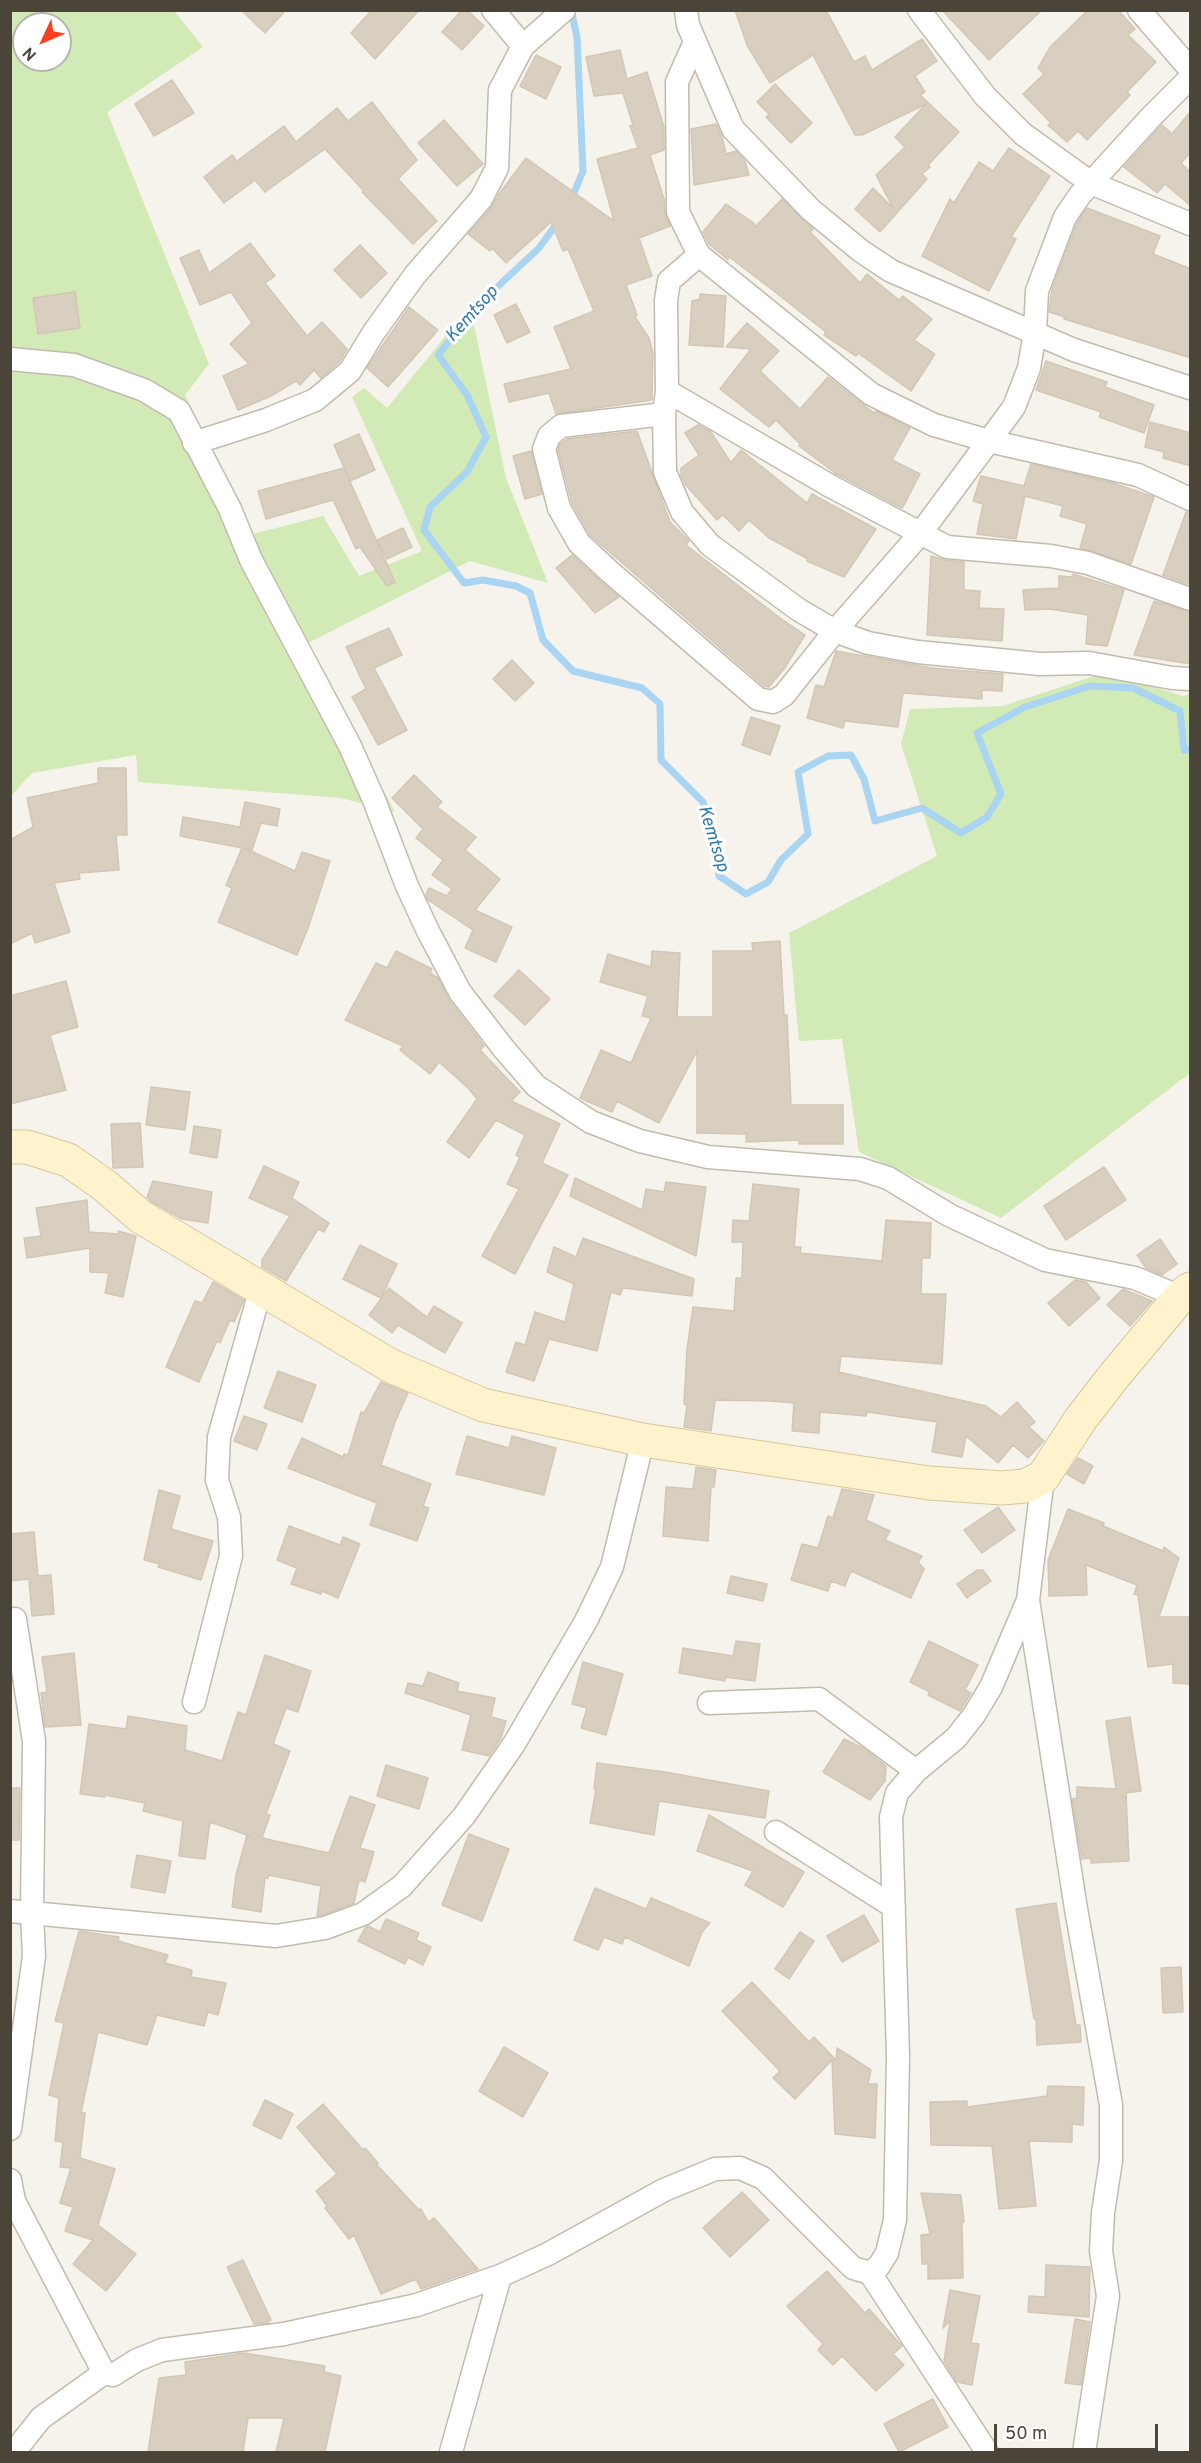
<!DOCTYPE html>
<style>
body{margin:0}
#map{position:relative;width:1201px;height:2463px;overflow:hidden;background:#f6f3ec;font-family:Overpass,sans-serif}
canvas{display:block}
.frame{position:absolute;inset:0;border:12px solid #4b4439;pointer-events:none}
.north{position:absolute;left:12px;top:12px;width:60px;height:60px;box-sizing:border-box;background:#fff;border:2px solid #b7b4b0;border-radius:50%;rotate:226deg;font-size:16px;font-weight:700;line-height:24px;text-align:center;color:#4b4439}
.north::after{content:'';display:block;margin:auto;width:21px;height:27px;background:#fc3f1d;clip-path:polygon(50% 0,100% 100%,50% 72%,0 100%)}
.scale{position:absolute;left:994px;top:2424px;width:164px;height:27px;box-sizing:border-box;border:3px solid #4b4439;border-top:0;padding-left:8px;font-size:18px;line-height:21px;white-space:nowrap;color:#4b4439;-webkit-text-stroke:4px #fff;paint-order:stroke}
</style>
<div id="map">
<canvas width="1201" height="2463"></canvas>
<div class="frame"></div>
<div class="north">N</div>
<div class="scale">50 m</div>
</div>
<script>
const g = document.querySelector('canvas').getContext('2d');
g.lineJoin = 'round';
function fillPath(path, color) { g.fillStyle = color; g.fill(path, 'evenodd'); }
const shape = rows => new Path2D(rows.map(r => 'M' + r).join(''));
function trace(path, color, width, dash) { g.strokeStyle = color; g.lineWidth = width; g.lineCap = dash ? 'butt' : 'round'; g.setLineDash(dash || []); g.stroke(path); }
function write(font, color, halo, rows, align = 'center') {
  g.font = font + ' Overpass,sans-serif'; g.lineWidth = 6; g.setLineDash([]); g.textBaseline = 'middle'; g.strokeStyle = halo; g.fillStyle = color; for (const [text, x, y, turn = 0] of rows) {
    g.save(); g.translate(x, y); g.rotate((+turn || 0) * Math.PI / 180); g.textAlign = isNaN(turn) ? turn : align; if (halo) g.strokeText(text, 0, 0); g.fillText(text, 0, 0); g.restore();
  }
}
const green = shape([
 [11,11,174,11,203,47,107,112,209,364,185,395,253,534,323,516,359,576,422,551,352,397,364,388,387,408,470,306,506,478,548,583,470,561,306,644,395,812,341,798,138,782,136,755,32,773,11,796],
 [24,24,60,24,60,60,24,60],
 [1106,672,1183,696,1190,694,1190,1073,1001,1218,859,1152,842,1039,799,1041,789,933,937,856,901,744,910,709,1003,706]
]);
const stream = shape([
 [571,10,577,37,583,171,571,200],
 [558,222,539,248,480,303,438,355,467,395,486,437,467,472,430,507,424,530,464,583,483,580,516,586,530,593,543,640,573,671,642,688,660,704,661,760,703,802,716,843,719,876,746,894,768,882,781,860,808,834,798,772,828,756,851,755,864,779,875,821,922,808,961,833,987,817,1001,794,977,733,1025,707,1090,686,1133,688,1180,711,1184,750,1190,750]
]);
const building = shape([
 [241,10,286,10,265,33,241,10],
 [372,10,419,10,375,59,351,33,372,10],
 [462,10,467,10,484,26,462,50,442,32,462,10],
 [735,10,826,10,854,62,865,56,872,70,922,39,937,61,915,76,925,92,920,95,959,132,928,165,930,167,922,174,927,179,880,232,855,209,873,188,893,208,876,175,905,147,895,137,926,104,862,135,855,135,813,55,770,83,747,45,735,10],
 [942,10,1042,10,989,60,942,10],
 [1088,10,1118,10,1135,29,1128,35,1156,62,1127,92,1130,95,1087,140,1078,131,1067,142,1048,125,1051,123,1023,94,1044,74,1038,68,1050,47,1088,10],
 [620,50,627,79,647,72,664,127,664,150,650,155,664,199,665,213,670,226,639,238,652,276,626,285,637,315,635,317,649,338,653,353,652,400,556,414,549,393,509,402,504,384,571,369,554,327,594,311,568,249,563,251,551,222,506,263,492,248,490,251,468,234,491,208,499,194,526,158,614,221,597,159,638,148,630,126,633,125,623,93,594,96,586,57,620,50],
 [536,55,561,67,546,99,520,86,536,55],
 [172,80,194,113,154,136,135,104,172,80],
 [775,84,812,123,791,143,766,117,769,114,757,102,775,84],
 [372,102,417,160,398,179,437,221,413,244,362,192,363,190,325,149,265,192,255,180,224,203,204,177,232,155,237,161,284,126,296,142,337,108,348,121,372,102],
 [1191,111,1191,152,1181,163,1191,173,1191,206,1165,184,1157,193,1124,167,1162,125,1172,134,1191,111],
 [444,120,483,164,457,186,418,143,444,120],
 [716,124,722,137,726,154,736,151,745,161,749,175,694,185,691,129,716,124],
 [1009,148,1050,176,1011,237,1016,239,989,291,922,256,950,199,954,203,979,162,993,171,1009,148],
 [782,199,813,229,810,232,860,283,867,274,899,300,903,296,932,319,914,340,935,354,911,391,858,353,856,356,824,335,826,332,770,288,728,256,728,260,709,244,703,232,726,204,754,223,755,227,782,199],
 [1087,208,1160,236,1153,254,1191,269,1191,358,1064,319,1065,317,1049,312,1052,289,1077,223,1087,208],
 [250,243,275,276,265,283,307,336,322,322,347,349,341,360,321,378,314,370,300,385,296,381,271,396,238,410,223,376,249,364,230,344,252,323,231,292,200,305,180,258,199,250,209,273,250,243],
 [360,245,387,273,361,298,334,270,360,245],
 [75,292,80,328,38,334,33,298,75,292],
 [700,294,726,296,723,347,689,345,692,301,700,299,700,294],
 [516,304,530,332,507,343,494,315,516,304],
 [409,307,438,330,388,387,367,368,409,307],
 [747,323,779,351,760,371,800,409,828,377,874,413,876,411,910,428,892,460,920,474,903,507,902,508,835,473,799,446,800,444,776,420,769,427,720,389,751,349,726,347,747,323],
 [1046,361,1107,382,1105,387,1154,405,1144,433,1099,417,1101,412,1036,390,1046,361],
 [1150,422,1191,433,1191,466,1163,458,1164,452,1145,447,1150,422],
 [698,425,711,432,731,463,741,450,807,503,812,494,876,529,844,577,807,561,808,559,769,538,749,520,739,531,723,515,717,520,685,484,681,475,681,468,699,455,685,433,698,425],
 [637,431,670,522,689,541,686,545,780,618,805,635,784,669,769,687,764,686,590,535,572,503,558,450,560,444,567,439,637,431],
 [359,434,375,470,350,481,334,445,359,434],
 [531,451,542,494,525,499,513,456,531,451],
 [1031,464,1113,483,1154,497,1131,564,1080,548,1087,524,1060,516,1063,506,1025,496,1016,539,977,534,983,504,973,501,981,476,1024,486,1031,464],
 [344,468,395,582,387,586,360,547,356,549,333,500,266,519,258,491,344,468],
 [1186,512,1191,512,1191,585,1163,575,1186,512],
 [403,528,412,547,387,559,377,540,403,528],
 [572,555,600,581,619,597,595,613,556,568,572,555],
 [931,556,945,560,964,562,964,590,980,591,979,608,1004,609,1002,641,927,635,931,556],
 [1073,574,1124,590,1107,646,1086,644,1088,615,1050,609,1025,610,1023,590,1059,588,1059,576,1072,577,1073,574],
 [1154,601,1191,612,1191,664,1134,655,1154,601],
 [389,628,402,655,374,668,407,730,378,745,352,697,366,689,346,647,389,628],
 [836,651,932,668,1003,674,1002,691,982,690,982,699,903,693,898,727,845,721,843,728,807,718,816,685,824,687,836,651],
 [512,660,534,683,515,701,493,679,512,660],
 [751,717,780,726,770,755,742,745,751,717],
 [98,768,126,768,127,835,116,835,119,870,79,873,80,879,54,883,70,932,35,943,32,933,10,944,10,840,33,827,27,798,98,783,98,768],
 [414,775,442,802,437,807,476,837,465,850,500,879,475,910,512,927,496,962,465,948,473,930,428,900,426,894,429,888,447,896,452,889,432,875,443,860,416,838,423,829,392,798,414,775],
 [245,802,280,809,277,826,261,823,252,850,244,848,295,871,302,852,330,861,308,928,297,955,218,922,232,888,226,885,242,848,180,836,183,817,240,827,245,802],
 [780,941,784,1015,787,1015,791,1105,843,1105,843,1144,799,1144,799,1140,746,1142,746,1134,697,1133,697,1051,659,1123,617,1101,612,1112,580,1098,601,1050,631,1063,651,1018,642,1016,648,996,600,982,608,954,651,967,652,951,680,953,677,1017,713,1017,713,951,753,951,752,943,780,941],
 [396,951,432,969,430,973,438,978,449,1000,484,1046,480,1050,520,1092,511,1101,560,1124,542,1163,568,1175,515,1274,482,1256,519,1189,507,1184,520,1157,516,1155,525,1135,496,1120,469,1158,447,1142,477,1099,468,1088,439,1062,430,1074,400,1050,403,1046,345,1020,376,963,387,968,396,951],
 [519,970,550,999,525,1025,494,996,519,970],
 [66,981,78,1027,50,1035,66,1090,10,1104,10,996,66,981],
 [151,1087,190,1092,185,1130,146,1125,151,1087],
 [140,1123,143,1167,113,1168,111,1124,140,1123],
 [194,1126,221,1130,217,1158,190,1153,194,1126],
 [264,1166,299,1182,292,1198,329,1223,324,1232,318,1229,286,1281,262,1267,262,1260,290,1216,249,1198,264,1166],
 [1104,1167,1126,1200,1066,1240,1044,1206,1104,1167],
 [575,1178,642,1210,646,1189,664,1192,666,1182,706,1187,696,1256,570,1196,575,1178],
 [153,1181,212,1192,208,1223,182,1219,152,1202,147,1197,153,1181],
 [753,1184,799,1189,794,1247,801,1247,800,1253,882,1261,886,1220,931,1223,930,1258,922,1258,921,1294,946,1294,942,1364,841,1356,839,1372,986,1406,1001,1417,1017,1402,1035,1422,1029,1427,1044,1441,1028,1458,1013,1445,998,1463,966,1436,962,1457,932,1452,937,1422,867,1412,866,1416,820,1412,819,1433,792,1431,794,1403,770,1401,715,1400,711,1431,684,1427,687,1405,684,1404,687,1349,693,1307,734,1311,736,1278,742,1278,743,1242,732,1242,733,1220,749,1221,753,1184],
 [87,1200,89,1232,118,1234,118,1231,136,1236,123,1297,105,1293,109,1273,90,1272,90,1248,27,1258,24,1238,41,1236,36,1208,87,1200],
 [583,1238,694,1279,692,1296,623,1288,620,1295,611,1292,597,1351,549,1339,534,1381,506,1372,516,1342,525,1345,535,1312,565,1322,574,1284,547,1272,554,1247,576,1257,583,1238],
 [1160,1239,1177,1264,1162,1275,1146,1268,1137,1255,1160,1239],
 [360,1245,397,1264,381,1298,343,1279,360,1245],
 [1075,1280,1086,1282,1100,1298,1069,1326,1048,1303,1075,1280],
 [213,1282,244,1300,234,1322,230,1320,220,1343,217,1341,199,1382,166,1367,195,1301,202,1303,213,1282],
 [389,1288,427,1317,434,1306,462,1323,445,1353,398,1325,392,1333,369,1315,389,1288],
 [1123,1289,1152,1301,1130,1326,1107,1305,1123,1289],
 [278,1371,316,1385,302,1422,264,1408,278,1371],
 [381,1382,408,1393,395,1422,381,1465,431,1484,423,1506,429,1508,417,1541,370,1525,377,1503,288,1468,302,1438,343,1457,344,1454,348,1455,361,1412,364,1413,381,1382],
 [244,1416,267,1424,257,1450,234,1441,244,1416],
 [467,1436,509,1448,512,1436,556,1448,544,1495,456,1474,467,1436],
 [1078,1458,1093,1466,1084,1484,1067,1474,1078,1458],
 [696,1467,716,1470,714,1487,711,1487,708,1541,663,1536,666,1487,693,1489,696,1467],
 [842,1489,874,1495,866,1520,890,1531,885,1540,922,1556,918,1562,924,1569,911,1598,851,1571,845,1586,831,1581,828,1591,791,1580,802,1544,818,1548,828,1516,833,1518,842,1489],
 [159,1490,180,1496,171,1529,213,1541,201,1580,158,1567,160,1564,144,1560,159,1490],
 [998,1507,1015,1530,982,1553,964,1530,998,1507],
 [1068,1509,1104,1523,1103,1526,1163,1551,1164,1547,1179,1558,1159,1617,1191,1617,1191,1684,1173,1683,1173,1664,1148,1667,1138,1595,1134,1594,1137,1585,1086,1565,1087,1595,1049,1596,1048,1560,1068,1509],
 [289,1526,340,1545,343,1537,360,1544,338,1598,322,1591,321,1594,291,1584,297,1568,277,1560,289,1526],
 [34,1532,38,1576,51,1575,54,1614,32,1616,29,1579,10,1581,10,1534,34,1532],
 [977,1570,983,1570,991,1581,967,1598,957,1584,977,1570],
 [731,1576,767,1584,763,1601,727,1593,731,1576],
 [736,1641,760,1644,755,1681,725,1677,725,1681,679,1673,683,1648,733,1656,736,1641],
 [929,1641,978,1665,965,1690,971,1693,960,1711,928,1695,930,1692,910,1682,929,1641],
 [74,1653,81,1725,45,1727,41,1693,47,1692,42,1657,74,1653],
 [265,1655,311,1671,298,1712,286,1708,273,1744,290,1751,266,1814,270,1815,262,1838,329,1853,350,1796,375,1805,360,1848,374,1852,365,1882,359,1880,354,1903,322,1915,317,1916,321,1886,269,1875,268,1878,265,1878,261,1912,232,1907,236,1875,247,1835,250,1836,210,1822,205,1859,179,1856,183,1821,143,1811,145,1803,105,1795,105,1797,80,1794,89,1724,126,1729,128,1716,187,1726,185,1750,222,1761,238,1712,246,1715,265,1655],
 [583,1662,623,1674,606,1735,581,1728,587,1708,572,1704,583,1662],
 [428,1672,459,1683,457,1691,495,1698,491,1717,506,1721,501,1738,489,1756,462,1750,471,1715,405,1693,408,1683,423,1686,428,1672],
 [1130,1717,1141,1791,1126,1793,1129,1861,1091,1863,1091,1858,1082,1859,1072,1799,1077,1798,1077,1787,1116,1789,1106,1721,1130,1717],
 [844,1739,863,1748,886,1766,885,1781,870,1800,823,1772,844,1739],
 [597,1763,665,1772,769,1791,765,1818,659,1801,654,1835,590,1823,596,1789,594,1789,597,1763],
 [386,1765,428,1778,419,1809,377,1796,386,1765],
 [10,1788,20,1788,19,1840,10,1840,10,1788],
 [709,1815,804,1872,783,1907,745,1885,753,1871,697,1851,709,1815],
 [469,1834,509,1849,482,1921,442,1905,469,1834],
 [137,1855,171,1861,165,1893,131,1887,137,1855],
 [595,1888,646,1909,651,1898,710,1923,702,1932,689,1966,625,1937,622,1944,604,1937,598,1950,574,1940,595,1888],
 [1056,1903,1076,2025,1080,2025,1081,2042,1037,2045,1036,2019,1034,2019,1016,1909,1056,1903],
 [864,1915,879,1941,842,1962,827,1936,864,1915],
 [386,1919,419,1933,416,1940,431,1947,423,1965,408,1957,405,1964,358,1941,365,1928,368,1926,380,1932,386,1919],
 [79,1931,119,1937,118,1941,168,1955,165,1963,192,1970,191,1977,226,1983,218,2015,208,2012,204,2026,157,2015,147,2045,98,2032,81,2113,85,2113,80,2158,115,2169,98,2225,136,2254,106,2291,73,2264,93,2240,65,2231,73,2207,60,2203,71,2168,60,2167,63,2142,55,2141,59,2098,49,2095,64,2023,55,2021,79,1931],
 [800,1932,814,1941,789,1979,775,1969,800,1932],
 [1181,1967,1183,2012,1163,2013,1161,1968,1181,1967],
 [752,1982,809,2042,814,2037,836,2060,837,2048,871,2070,868,2084,877,2084,875,2138,835,2134,832,2060,795,2099,773,2078,780,2071,722,2011,752,1982],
 [504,2047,548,2073,523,2117,479,2091,504,2047],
 [1048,2086,1084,2087,1083,2125,1072,2124,1072,2142,1029,2141,1036,2206,999,2209,992,2146,931,2145,930,2102,967,2101,967,2107,1047,2096,1048,2086],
 [265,2100,293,2114,281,2139,253,2125,265,2100],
 [323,2104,363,2150,365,2148,378,2163,376,2164,419,2210,421,2209,428,2222,434,2218,478,2269,421,2289,416,2279,381,2294,354,2235,349,2239,325,2208,327,2206,316,2191,337,2174,297,2127,323,2104],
 [742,2192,769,2220,730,2257,703,2228,742,2192],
 [921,2193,961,2195,964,2222,962,2222,963,2278,928,2279,928,2264,922,2264,921,2235,930,2234,921,2193],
 [243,2260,271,2320,267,2323,254,2324,227,2267,243,2260],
 [1046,2265,1090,2267,1089,2317,1028,2312,1029,2296,1045,2297,1046,2265],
 [827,2271,865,2313,869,2309,902,2346,893,2354,904,2365,876,2391,842,2356,833,2365,818,2350,823,2344,787,2306,827,2271],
 [950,2290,980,2296,971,2343,979,2344,972,2385,957,2382,944,2361,950,2321,943,2328,950,2290],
 [1075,2319,1090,2322,1081,2385,1065,2383,1075,2319],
 [244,2353,325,2366,324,2372,341,2376,325,2452,276,2452,284,2418,248,2418,243,2452,148,2452,159,2378,186,2375,185,2362,244,2353],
 [933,2399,948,2427,899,2452,884,2424,933,2399]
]);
const street = shape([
 [493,10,523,46],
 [686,10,688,25,733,129,811,210,861,251,891,271,1074,350,1190,388],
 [919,10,985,96,1023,134,1091,183,1190,224],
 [1139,10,1190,69],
 [695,42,677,82,678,212,699,255,871,394,934,425,989,441,1138,475,1190,499],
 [699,255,669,281,666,300,667,391,664,414,665,472,682,512,710,545,799,610,835,631,868,643,918,652,1040,664,1089,663,1172,678,1190,679],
 [10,359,74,365,144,390,179,411,230,509,251,560,350,746,374,800,407,886,428,931,460,992,504,1049,536,1086,591,1122,640,1141,708,1157,860,1169,888,1178,949,1215,1045,1260,1135,1278,1180,1297],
 [667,391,832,487,947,547,1051,556,1088,563,1190,599],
 [664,414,561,426,549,436,544,449,559,508,579,543,609,571,758,699,773,702,784,695,835,631,920,534,1014,407,1029,368,1035,332,1037,291,1065,217,1080,195,1151,117,1190,78],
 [194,443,266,420,315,400,350,371,374,332,415,275,481,199,497,168,500,90,523,46,564,10],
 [1043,1477,1028,1600,1076,1909,1111,2105,1111,2160,1103,2213,1101,2251,1108,2296,1084,2452],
 [194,1702,231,1556,229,1517,217,1480,219,1437,261,1288],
 [709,1703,819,1699,916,1771],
 [776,1832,894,1907],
 [10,1911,276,1936,325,1928,363,1914,402,1886,464,1816,514,1744,586,1621,612,1567,643,1440],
 [10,2129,34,1956,32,1913,34,1741,15,1619],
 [10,2180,14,2201,104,2373,113,2375,137,2360,162,2350,284,2334,417,2305,500,2276,548,2254,664,2190,715,2169,740,2168,763,2178,853,2268,870,2273,879,2266,887,2253,895,2220,898,2056,891,1817,897,1793,916,1771,956,1738,974,1715,991,1687,1028,1600],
 [870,2273,987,2452],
 [14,2452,41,2418,104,2373],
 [451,2452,500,2276]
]);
const secondary = shape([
 [10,1147,27,1147,68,1160,104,1185,141,1217,391,1366,483,1405,643,1440,929,1483,1002,1488,1025,1486,1043,1477,1080,1420,1114,1376,1180,1297,1190,1289]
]);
const waterNames = [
 ["Kemtsop",473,315,-48],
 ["Kemtsop",712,839,73]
];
fillPath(green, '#d2eab5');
trace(stream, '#a9d4f2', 7);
fillPath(building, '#d8cfc1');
trace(building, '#d3c7b4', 1.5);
trace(street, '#c2bbae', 25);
trace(secondary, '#d6c79b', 35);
trace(street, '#fff', 22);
trace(secondary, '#fff3cd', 33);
write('italic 18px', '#2e7ab2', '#fff', waterNames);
</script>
